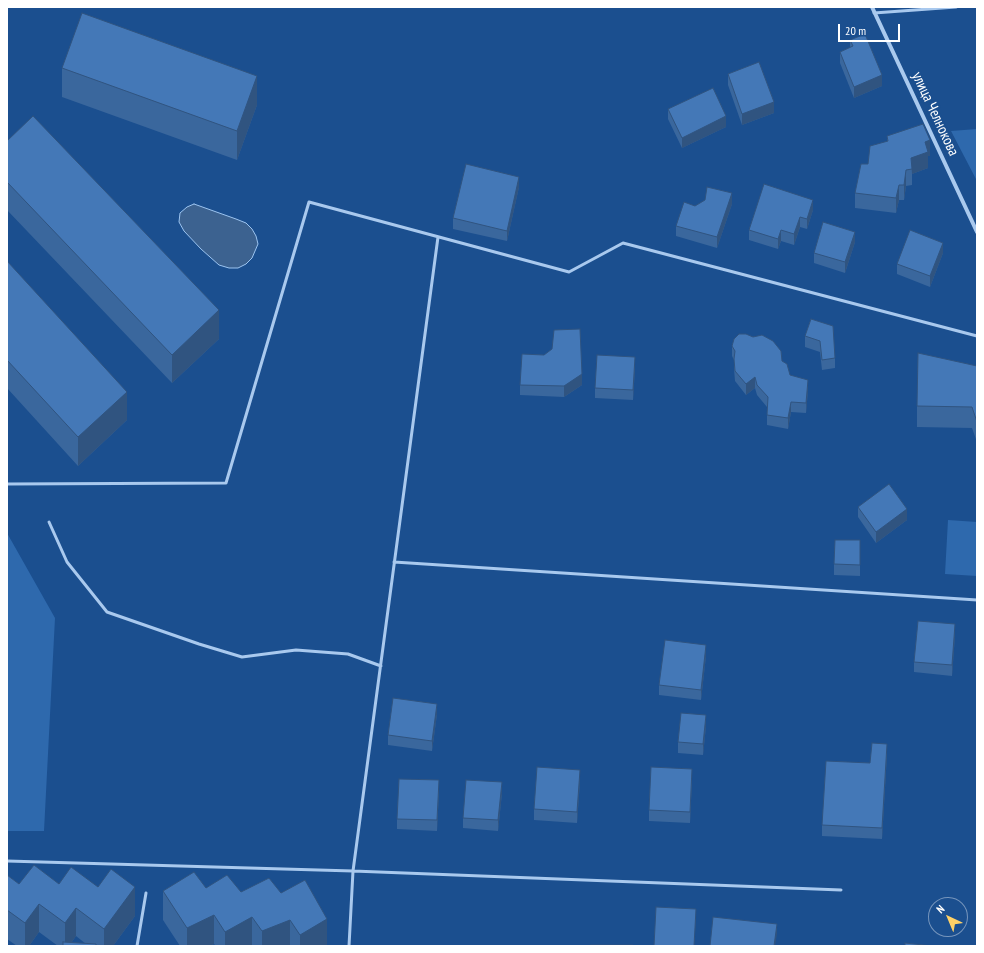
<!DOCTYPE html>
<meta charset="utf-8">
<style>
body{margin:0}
#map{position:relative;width:984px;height:953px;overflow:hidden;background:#1b4f8f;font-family:"PT Sans Narrow",sans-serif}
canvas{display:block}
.frame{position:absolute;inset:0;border:8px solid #fff;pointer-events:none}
.north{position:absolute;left:928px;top:897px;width:40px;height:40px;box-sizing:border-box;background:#1b4f8f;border:1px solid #7695bc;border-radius:50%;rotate:316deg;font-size:11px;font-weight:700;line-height:16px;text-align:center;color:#fff}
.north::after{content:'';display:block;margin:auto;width:14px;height:18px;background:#ffd166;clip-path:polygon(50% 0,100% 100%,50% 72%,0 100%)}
.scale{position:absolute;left:838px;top:24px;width:62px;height:18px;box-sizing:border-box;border:2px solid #fff;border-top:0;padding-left:5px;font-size:12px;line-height:14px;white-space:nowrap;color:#fff;-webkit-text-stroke:3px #1b4f8f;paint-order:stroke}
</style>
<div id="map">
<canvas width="984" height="953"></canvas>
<div class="frame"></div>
<div class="north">N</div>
<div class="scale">20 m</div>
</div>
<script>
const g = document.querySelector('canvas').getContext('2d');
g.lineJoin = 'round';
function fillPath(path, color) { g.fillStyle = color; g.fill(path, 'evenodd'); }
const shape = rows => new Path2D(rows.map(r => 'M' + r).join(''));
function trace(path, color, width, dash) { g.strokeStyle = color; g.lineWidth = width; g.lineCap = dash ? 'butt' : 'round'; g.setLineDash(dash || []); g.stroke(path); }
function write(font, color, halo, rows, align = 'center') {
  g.font = font + ' "PT Sans Narrow",sans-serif'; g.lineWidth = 4; g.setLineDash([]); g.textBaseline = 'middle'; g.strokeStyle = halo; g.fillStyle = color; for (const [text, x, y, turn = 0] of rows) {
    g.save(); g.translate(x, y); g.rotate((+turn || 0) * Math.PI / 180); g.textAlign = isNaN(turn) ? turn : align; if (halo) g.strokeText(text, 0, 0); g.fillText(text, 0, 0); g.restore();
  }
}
const green = shape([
 [977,129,977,181,951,131],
 [948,520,977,522,977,576,945,574],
 [7,533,55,618,44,831,7,831]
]);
const water = shape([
 [194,204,236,219,246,223,252,229,256,236,258,244,252,258,246,264,238,268,229,268,219,265,201,249,184,231,179,222,180,213,187,207,194,204]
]);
const service = shape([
 [874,13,956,7],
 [7,484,226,483,309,202,569,272,623,243,977,336],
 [49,522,67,562,107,612,199,644,242,657,296,650,348,654,381,666],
 [394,562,977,600],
 [7,861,353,871,841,890],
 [137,946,146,893],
 [349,946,353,871,438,237]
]);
const minor = shape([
 [872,7,977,232]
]);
const wall = shape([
 [850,40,882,86,854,98,840,63,840,52,850,48],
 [62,68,257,105,237,160,62,97],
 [728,74,774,113,742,125,728,85],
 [668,109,726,127,682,148,668,119],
 [887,136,930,156,928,156,928,168,912,174,912,185,906,186,904,200,899,200,896,213,855,208,855,193,868,164,887,141],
 [7,141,219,339,172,383,7,210],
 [519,187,507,241,453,229,453,218],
 [732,204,717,248,676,236,676,226,695,206],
 [813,210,807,229,800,227,794,245,781,241,778,249,749,240,749,230],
 [855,242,845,273,814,263,814,253],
 [943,253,930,287,897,274,897,264],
 [7,261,127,420,78,466,7,388],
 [811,319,835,358,835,368,822,370,820,352,805,347,805,336],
 [732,346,782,361,790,375,808,390,806,413,791,412,788,429,767,425,767,407,757,395,755,388,746,395,735,381,734,369,734,360,732,356],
 [977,366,977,442,972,428,917,427,917,406],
 [635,368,633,400,595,398,595,388],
 [520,385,582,385,564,397,520,395],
 [858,507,907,520,876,543,858,517],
 [860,551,860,576,834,575,834,564],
 [955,635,952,676,914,672,914,662],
 [706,656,701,700,659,695,659,685],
 [437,714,432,751,388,745,388,735],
 [706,726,703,755,678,753,678,742],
 [887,754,882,839,822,836,822,825,870,763],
 [692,779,690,823,649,821,649,810],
 [580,781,577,823,534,820,534,809],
 [439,791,437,831,397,829,397,819],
 [502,793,498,831,463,828,463,818],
 [7,875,19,884,59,884,135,916,113,946,58,946,39,932,29,946,17,946,7,939],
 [76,936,86,944,71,943],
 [206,888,241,892,281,893,327,946,216,946,214,944,210,946,180,946,163,920,163,891]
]);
const shadedWall = shape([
 [882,75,882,86,854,98,854,87],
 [257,76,257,105,237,160,237,131],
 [774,102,774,113,742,125,742,114],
 [726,116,726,127,682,148,682,138],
 [930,140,930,156,928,156,928,168,912,174,911,158,925,142],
 [906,170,906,186,904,200,904,185],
 [519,177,519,187,507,241,507,231],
 [899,185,899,200,896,213,896,198],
 [732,193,732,204,717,248,717,237],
 [813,200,813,210,807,229,807,219],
 [800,217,800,227,794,245,794,234],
 [781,230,781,241,778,249,778,239],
 [855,232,855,242,845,273,845,262],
 [943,243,943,253,930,287,930,276],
 [219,310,219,339,172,383,172,355],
 [635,357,635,368,633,400,633,390],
 [582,374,582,385,564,397,564,386],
 [755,377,755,388,746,395,746,384],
 [808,380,808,390,806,413,806,403],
 [127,392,127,420,78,466,78,437],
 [791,402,791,412,788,429,788,418],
 [907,509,907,520,876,543,876,532],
 [955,624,955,635,952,676,952,665],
 [706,645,706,656,701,700,701,690],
 [437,704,437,714,432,751,432,741],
 [706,715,706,726,703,755,703,744],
 [887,744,887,754,882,839,882,828],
 [692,769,692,779,690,823,690,812],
 [580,770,580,781,577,823,577,812],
 [439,780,439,791,437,831,437,820],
 [502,782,502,793,498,831,498,820],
 [135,887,135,916,113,946,104,946,104,929],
 [39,904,39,932,29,946,25,946,25,923],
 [76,908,76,936,69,946,65,946,65,923],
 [696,909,696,920,694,946],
 [214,915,214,944,210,946,187,946,187,928],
 [252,917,252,946,225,946,225,932],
 [327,919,327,946,300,946,300,935],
 [290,920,290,946,262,946,262,931],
 [777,924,777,934,775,946,774,946]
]);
const building = shape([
 [82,13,257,76,237,131,62,68,82,13],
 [865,34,882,75,854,87,840,52,853,46,850,40,865,34],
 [759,62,774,102,742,114,728,74,759,62],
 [713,88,726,116,682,138,668,109,713,88],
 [33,116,219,310,172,355,7,182,7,141,33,116],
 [923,124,930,140,925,142,928,152,911,158,912,169,906,170,904,185,899,185,896,198,855,193,861,164,868,164,870,146,888,141,887,136,923,124],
 [466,164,519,177,507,231,453,218,466,164],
 [764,184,813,200,807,219,800,217,794,234,781,230,778,239,749,230,764,184],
 [707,187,732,193,717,237,676,226,684,202,695,206,705,200,707,187],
 [823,222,855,232,845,262,814,253,823,222],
 [910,230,943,243,930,276,897,264,910,230],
 [7,261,127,392,78,437,7,360,7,261],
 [811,319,833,326,835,358,822,360,820,341,805,336,811,319],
 [580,329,582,374,564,386,520,385,522,354,544,355,552,349,554,330,580,329],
 [739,334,746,334,753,337,762,335,773,341,781,351,782,361,787,364,790,375,808,380,806,403,791,402,788,418,767,415,768,397,757,385,755,377,746,384,735,371,734,359,735,351,732,346,734,339,739,334],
 [918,353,977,366,977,422,972,407,917,406,918,353],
 [597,355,635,357,633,390,595,388,597,355],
 [889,484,907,509,876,532,858,507,889,484],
 [835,540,860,540,860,565,834,564,835,540],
 [918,621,955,624,952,665,914,662,918,621],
 [665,640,706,645,701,690,659,685,665,640],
 [393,698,437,704,432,741,388,735,393,698],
 [681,713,706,715,703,744,678,742,681,713],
 [872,743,887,744,882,828,822,825,826,761,870,763,872,743],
 [537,767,580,770,577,812,534,809,537,767],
 [651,767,692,769,690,812,649,810,651,767],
 [399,779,439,780,437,820,397,819,399,779],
 [466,780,502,782,498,820,463,818,466,780],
 [34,865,59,884,71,867,98,887,111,869,135,887,104,929,76,908,65,923,39,904,25,923,7,910,7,875,19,884,34,865],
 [194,872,206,888,227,875,241,892,269,878,281,893,305,880,327,919,300,935,290,920,262,931,252,917,225,932,214,915,187,928,163,891,194,872],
 [656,907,696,909,694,946,654,946,656,907],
 [713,917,777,924,774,946,710,946,713,917],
 [63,942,96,944,96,946,63,946,63,942],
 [905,943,933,946,905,946,905,943],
 [591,945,633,945,633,946,591,946,591,945]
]);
const streetNames = [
 ["улица Челнокова",935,114,65]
];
fillPath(green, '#2e69ad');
fillPath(water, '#3c6290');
trace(water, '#9cc4f0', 1);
trace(service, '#a9c9ee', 3);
trace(minor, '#a9c9ee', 4);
fillPath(wall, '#3a679d');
fillPath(shadedWall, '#305480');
fillPath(building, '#4478b7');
trace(building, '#305480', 1);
write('15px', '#fff', '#1b4f8f', streetNames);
</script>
